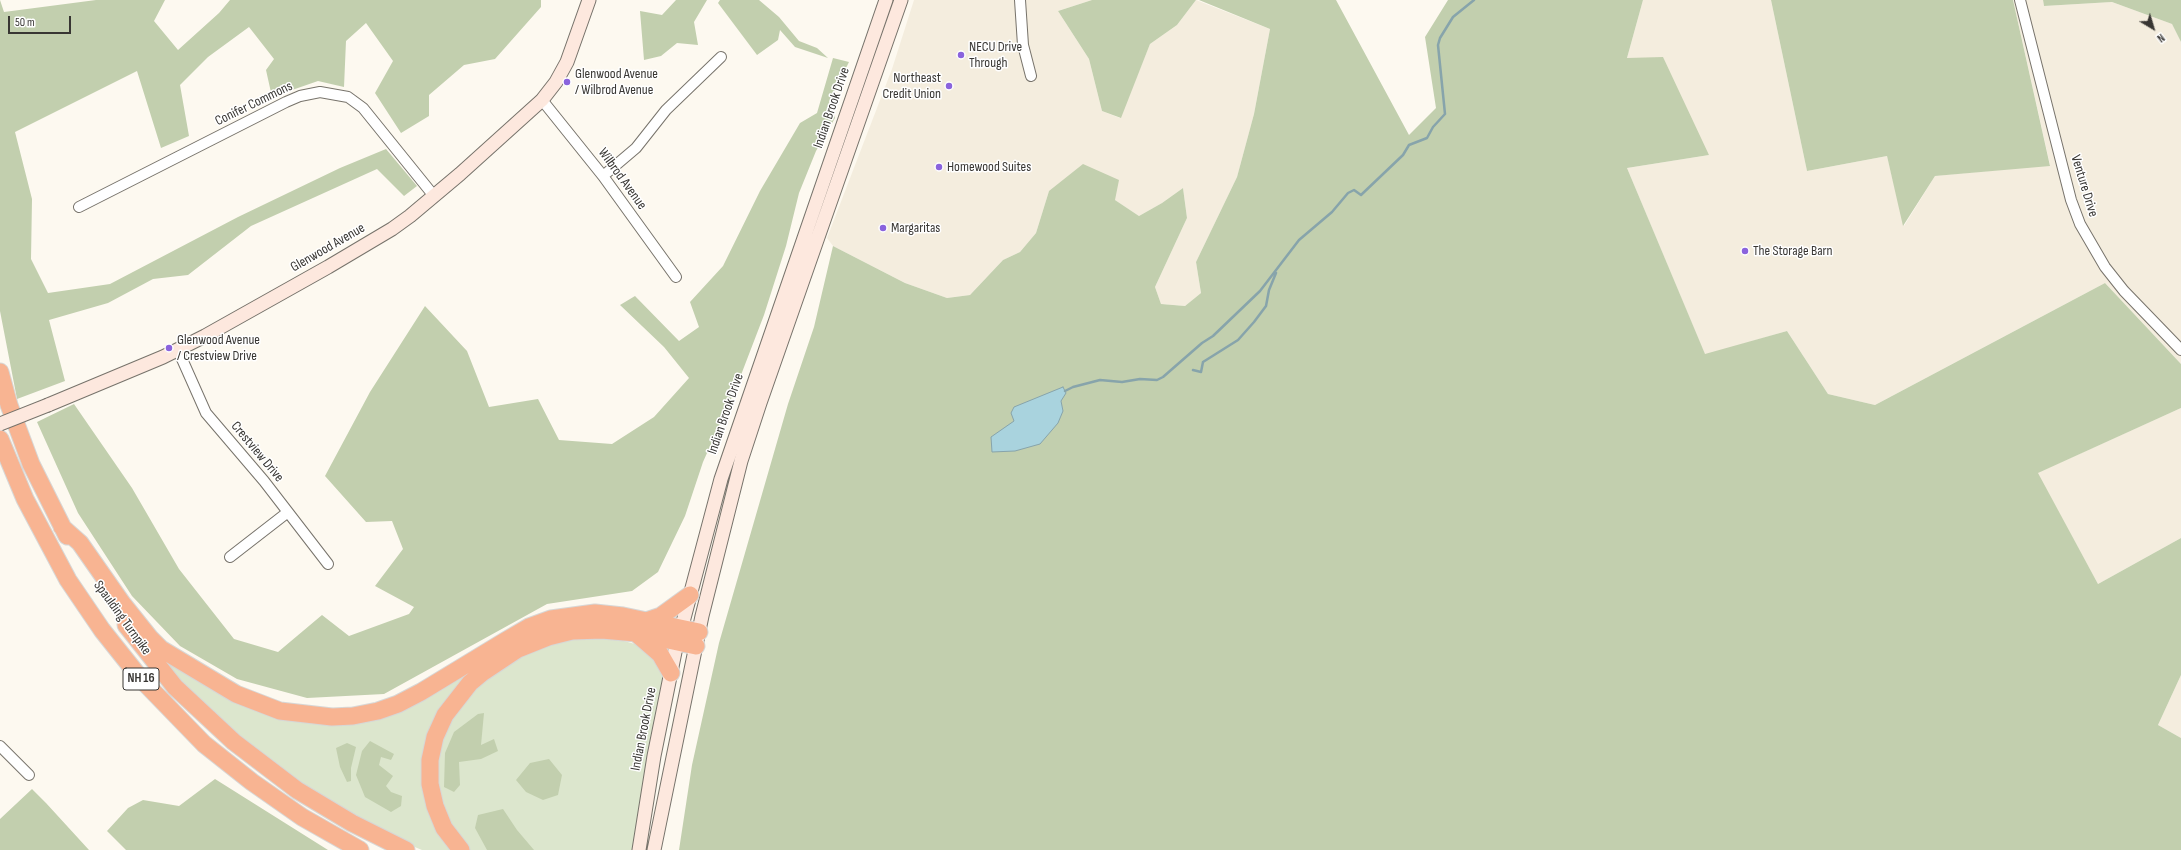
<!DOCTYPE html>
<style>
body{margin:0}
#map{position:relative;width:2181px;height:850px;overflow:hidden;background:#fdf9f0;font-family:"Sofia Sans Condensed",sans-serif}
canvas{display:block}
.north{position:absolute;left:2133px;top:8px;width:40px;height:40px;-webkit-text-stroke:3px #fff;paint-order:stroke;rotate:142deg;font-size:11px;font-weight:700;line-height:16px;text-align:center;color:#383633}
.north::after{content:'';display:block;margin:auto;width:14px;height:18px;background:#383633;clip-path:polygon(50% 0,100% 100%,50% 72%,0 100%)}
.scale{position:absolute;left:8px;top:16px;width:63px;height:18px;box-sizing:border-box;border:2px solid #383633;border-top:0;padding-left:5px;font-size:12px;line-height:14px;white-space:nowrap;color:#383633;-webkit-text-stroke:3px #fff;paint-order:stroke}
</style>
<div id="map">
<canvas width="2181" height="850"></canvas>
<div class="north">N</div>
<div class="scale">50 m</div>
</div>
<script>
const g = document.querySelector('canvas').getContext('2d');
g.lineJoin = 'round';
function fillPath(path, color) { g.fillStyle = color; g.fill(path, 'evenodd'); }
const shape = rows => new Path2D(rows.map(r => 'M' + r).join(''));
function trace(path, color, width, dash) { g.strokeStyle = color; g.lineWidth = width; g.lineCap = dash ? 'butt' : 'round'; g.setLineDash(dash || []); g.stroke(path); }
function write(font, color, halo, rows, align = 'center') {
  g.font = font + ' "Sofia Sans Condensed",sans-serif'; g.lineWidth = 3; g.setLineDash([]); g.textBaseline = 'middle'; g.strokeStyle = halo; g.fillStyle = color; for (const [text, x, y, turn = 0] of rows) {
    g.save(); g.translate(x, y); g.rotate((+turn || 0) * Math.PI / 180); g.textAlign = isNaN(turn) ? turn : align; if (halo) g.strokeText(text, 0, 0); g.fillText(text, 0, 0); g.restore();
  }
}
const built = shape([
 [914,0,1092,0,1058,11,1089,59,1102,111,1120,118,1150,44,1177,25,1196,0,1270,29,1254,114,1237,177,1196,262,1201,293,1185,306,1161,304,1155,287,1187,218,1183,188,1162,203,1139,216,1115,200,1049,191,1036,233,1020,252,1003,260,970,295,947,298,905,283,833,246,827,238,892,69],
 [1643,0,1771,0,1807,171,1887,156,1904,226,1935,176,2050,165,2013,0,2043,0,2044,6,2112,2,2172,24,2181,42,2181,364,2105,283,1875,405,1828,394,1787,331,1705,355,1627,168,1709,155,1627,58],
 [2181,408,2181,538,2098,584,2037,473],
 [2181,675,2181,738,2158,725]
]);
const green = shape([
 [587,620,611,621,580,626,478,671,427,763,456,850,422,850,398,840,306,789,198,703,149,646,168,663,223,696,358,718,484,660],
 [613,638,635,644,655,656,663,667,664,680,632,850,466,850,439,807,437,750,461,701,510,660,562,640]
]);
const forest = shape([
 [0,0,4,12,96,0,165,0,154,21,178,50,219,13,230,0,541,0,541,7,495,59,464,65,429,95,429,116,401,133,375,93,393,61,366,23,346,41,344,87,318,81,272,97,266,70,274,59,249,27,208,57,180,85,189,136,161,148,137,71,15,132,32,199,31,259,48,293,110,284,238,217,340,168,386,149,417,186,404,196,377,169,251,226,188,275,153,279,108,303,49,320,65,381,17,399,0,311],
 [676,0,707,0,694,22,698,45,677,43,661,56,644,60,640,11,662,15],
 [720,0,759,0,779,17,799,41,817,48,828,58,795,47,780,30,778,40,757,55,718,3],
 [1092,0,1196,0,1177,25,1150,44,1121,118,1102,111,1089,59,1058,11],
 [1199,0,1336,0,1409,135,1436,108,1425,37,1448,0,1643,0,1627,58,1663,57,1709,155,1627,168,1705,354,1787,331,1828,394,1875,405,2105,283,2181,364,2181,408,2038,473,2098,584,2181,538,2181,675,2158,725,2181,738,2181,850,679,850,692,765,719,643,788,404,814,327,833,246,905,283,947,298,970,295,1003,260,1020,252,1036,233,1049,191,1083,164,1119,180,1115,200,1139,216,1162,203,1183,188,1187,218,1155,287,1161,304,1185,306,1201,293,1196,262,1237,177,1254,114,1270,29],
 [1771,0,2013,0,2050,166,1935,176,1903,226,1887,156,1807,171],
 [2043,0,2181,0,2181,42,2172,24,2112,2,2044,6],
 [833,58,849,62,829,102,835,118,816,151,799,193,786,246,764,315,736,388,703,462,685,516,658,572,632,591,547,604,384,694,307,698,237,679,180,646,132,596,78,513,37,422,74,404,132,488,179,569,234,639,278,652,322,615,349,636,409,614,414,607,375,586,403,549,392,521,366,522,325,476,370,392,425,306,467,351,489,407,538,399,559,440,612,444,654,417,689,378,664,347,620,305,635,296,679,341,699,327,690,302,723,266,760,191,800,123,817,113],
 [484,713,481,745,494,739,498,751,481,759,459,762,460,785,454,792,444,787,445,753,454,732,478,714],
 [370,741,394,754,391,760,381,757,379,765,393,776,386,786,391,792,402,796,401,806,391,812,365,797,356,775,362,751],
 [347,743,356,747,351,768,351,781,347,782,340,767,336,748],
 [549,759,562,775,558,795,543,800,526,792,516,780,530,763],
 [215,779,328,850,126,850,107,831,128,808,143,800,179,806],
 [32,789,46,803,89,850,0,850,0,819],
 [503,809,517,830,534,850,487,850,475,828,478,815]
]);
const water = shape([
 [1063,387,1066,393,1061,401,1063,411,1058,423,1040,444,1015,451,992,452,991,437,1014,421,1011,413,1014,407,1063,387]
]);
const stream = shape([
 [1193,370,1201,372,1203,362,1238,340,1254,322,1266,306,1269,290,1276,273],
 [1065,391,1073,387,1100,380,1122,382,1140,379,1157,380,1163,377,1202,343,1213,336,1260,291,1299,240,1332,212,1348,193,1354,190,1361,195,1403,155,1409,145,1427,138,1433,127,1445,114,1438,45,1440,38,1453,17,1474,0]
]);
const street = shape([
 [1020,0,1023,45,1031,76],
 [2020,0,2071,200,2080,224,2105,267,2124,291,2181,350],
 [542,100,603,176,676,277],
 [603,176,636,148,666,110,721,57],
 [79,207,286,102,300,96,320,92,348,97,363,108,434,196],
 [178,350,206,413,264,481,328,564],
 [230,557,288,512],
 [0,746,29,775]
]);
const secondary = shape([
 [48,405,163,357,205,336,328,267,392,229,410,216,460,174,542,100,556,82,567,62,589,0],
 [639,850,654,756,675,652,721,479,886,0],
 [654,850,702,616,741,461,760,403,901,0]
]);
const highway = shape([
 [0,372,9,405,31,464,67,536],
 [0,439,25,499,68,580,102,630,141,679,204,744,252,782,302,817,360,850],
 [62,527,80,543,122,603,150,638,161,649,236,694,280,711,332,717,353,716,378,711,398,704,421,692,505,641,529,627,551,619,595,613,623,616,699,632],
 [646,621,661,616,690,595],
 [126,625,175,687,234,742,297,790,352,823,406,850],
 [637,634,660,654,671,673],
 [461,850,444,828,435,806,430,784,430,760,435,737,445,715,470,683,482,673,518,649,548,637,572,631,602,630,636,633,696,646]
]);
const secondaryBridge = shape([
 [0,424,48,405]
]);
const markers = [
 [961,55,4,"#8a63dd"],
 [567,82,4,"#8a63dd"],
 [949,86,4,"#8a63dd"],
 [939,167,4,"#8a63dd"],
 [883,228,4,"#8a63dd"],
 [1745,251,4,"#8a63dd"],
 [169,348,4,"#8a63dd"]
];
const shields = [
 [141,679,36]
];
const shieldNames = [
 ["NH 16",141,679]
];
const poiNames = [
 ["NECU Drive",969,47],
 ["Through",969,63],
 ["Glenwood Avenue",575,74],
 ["/ Wilbrod Avenue",575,90],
 ["Northeast",941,78,"right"],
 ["Credit Union",941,94,"right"],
 ["Homewood Suites",947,167],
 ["Margaritas",891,228],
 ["The Storage Barn",1753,251],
 ["Glenwood Avenue",177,340],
 ["/ Crestview Drive",177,356]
];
const streetNames = [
 ["Conifer Commons",254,104,-26],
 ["Indian Brook Drive",832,108,-71],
 ["Wilbrod Avenue",622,179,54],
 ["Venture Drive",2084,186,73],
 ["Glenwood Avenue",328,248,-30],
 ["Indian Brook Drive",726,414,-71],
 ["Crestview Drive",257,452,50],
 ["Spaulding Turnpike",122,618,54],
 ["Indian Brook Drive",644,729,-79]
];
fillPath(built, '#f4edde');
fillPath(green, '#dce6cd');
fillPath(forest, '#c2cfae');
fillPath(water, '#a9d3de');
trace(water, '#87a4ab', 1);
trace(stream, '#87a4ab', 2.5);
trace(street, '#77736b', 12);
trace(secondary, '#77736b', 15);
trace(highway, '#d7d7d6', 19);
trace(street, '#fff', 10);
trace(secondary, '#fde8de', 13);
trace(highway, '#f8b492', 17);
trace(secondaryBridge, '#77736b', 15, []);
trace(secondaryBridge, '#fde8de', 13);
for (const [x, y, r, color] of markers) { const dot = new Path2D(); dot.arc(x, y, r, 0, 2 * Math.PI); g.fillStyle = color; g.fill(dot); trace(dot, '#fff', 1.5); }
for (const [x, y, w] of shields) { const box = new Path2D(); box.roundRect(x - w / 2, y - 11, w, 22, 3); g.fillStyle = '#fff'; g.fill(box); trace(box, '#383633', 1); }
write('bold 13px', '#383633', null, shieldNames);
write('14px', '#383633', '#fff', poiNames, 'left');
write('14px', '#383633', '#fff', streetNames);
</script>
